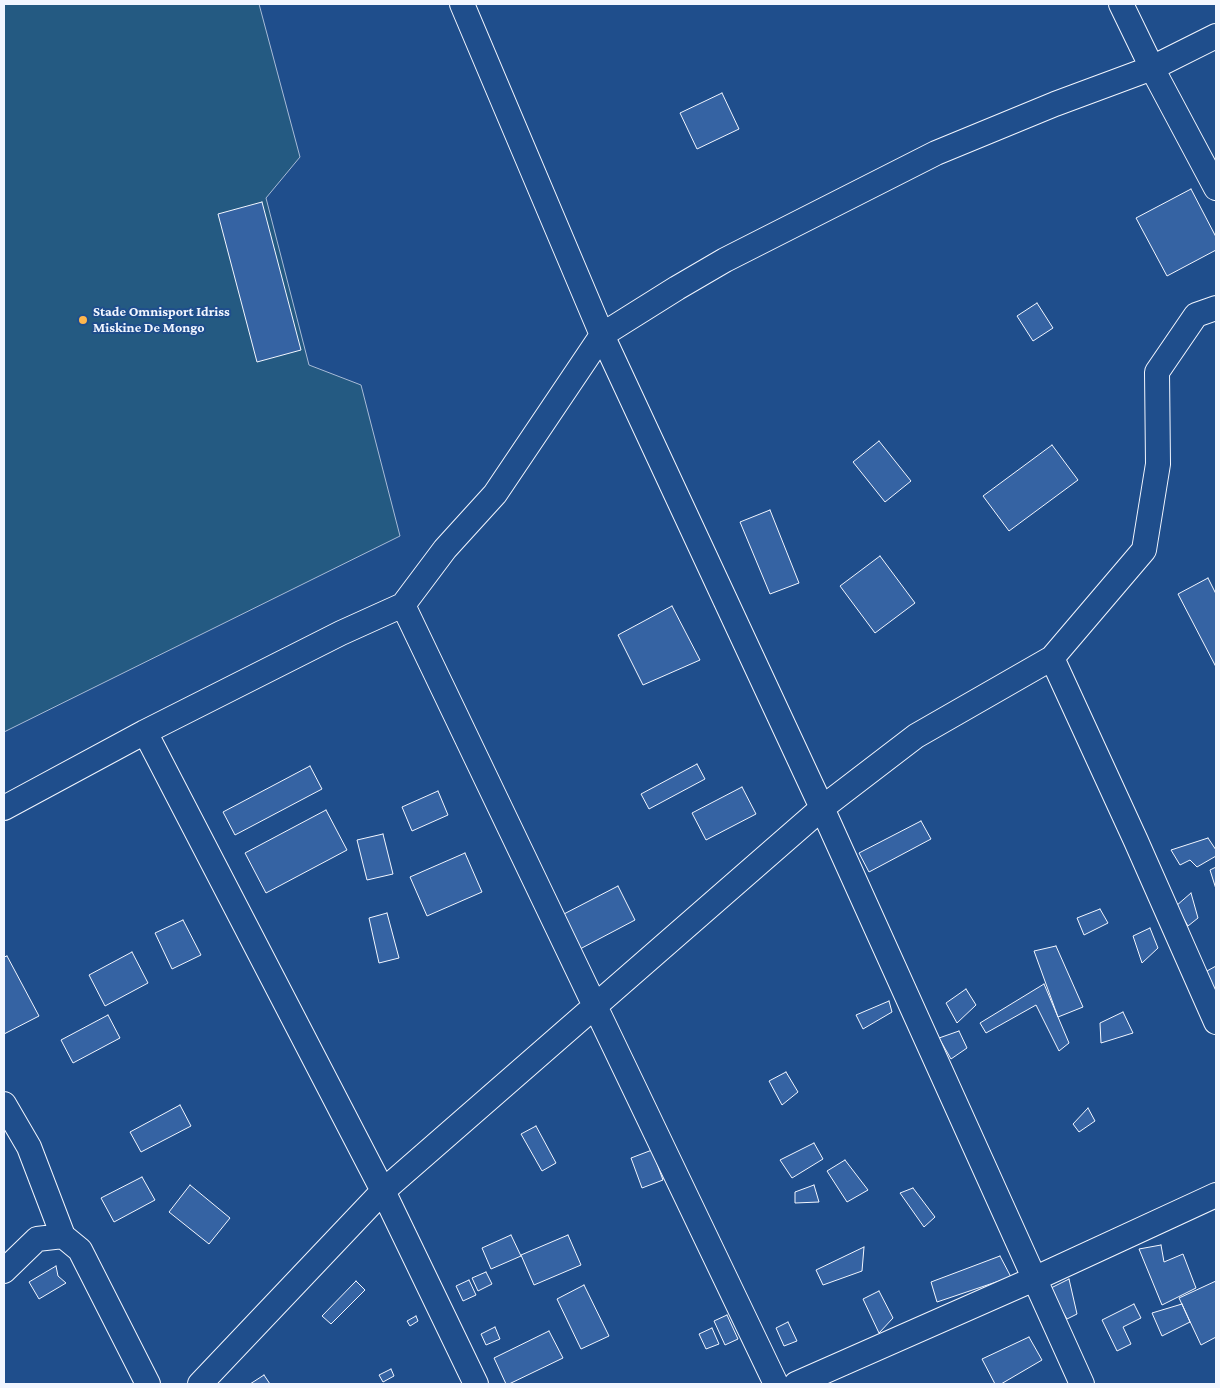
<!DOCTYPE html>
<style>
body{margin:0}
#map{position:relative;width:1220px;height:1388px;overflow:hidden;background:#1f4e8c;font-family:"Crimson Pro",serif}
canvas{display:block}
.frame{position:absolute;inset:0;border:5px solid #f2f6ff;pointer-events:none}
</style>
<div id="map">
<canvas width="1220" height="1388"></canvas>
<div class="frame"></div>
</div>
<script>
const g = document.querySelector('canvas').getContext('2d');
g.lineJoin = 'round';
function fillPath(path, color) { g.fillStyle = color; g.fill(path, 'evenodd'); }
const shape = rows => new Path2D(rows.map(r => 'M' + r).join(''));
function trace(path, color, width, dash) { g.strokeStyle = color; g.lineWidth = width; g.lineCap = dash ? 'butt' : 'round'; g.setLineDash(dash || []); g.stroke(path); }
function write(font, color, halo, rows, align = 'center') {
  g.font = font + ' "Crimson Pro",serif'; g.lineWidth = 4; g.setLineDash([]); g.textBaseline = 'middle'; g.strokeStyle = halo; g.fillStyle = color; for (const [text, x, y, turn = 0] of rows) {
    g.save(); g.translate(x, y); g.rotate((+turn || 0) * Math.PI / 180); g.textAlign = isNaN(turn) ? turn : align; if (halo) g.strokeText(text, 0, 0); g.fillText(text, 0, 0); g.restore();
  }
}
const green = shape([
 [4,4,259,4,300,157,266,198,309,365,361,385,400,536,4,732,4,4]
]);
const building = shape([
 [722,93,739,129,697,149,680,113,722,93],
 [1191,189,1216,237,1216,250,1167,276,1136,218,1191,189],
 [262,202,301,350,257,362,218,214,262,202],
 [1037,303,1053,328,1033,341,1017,316,1037,303],
 [879,441,911,481,885,502,853,462,879,441],
 [1052,445,1078,480,1009,531,983,496,1052,445],
 [770,510,799,583,770,594,740,522,770,510],
 [880,556,915,603,875,633,840,586,880,556],
 [1208,578,1216,594,1216,667,1178,594,1208,578],
 [672,606,700,660,643,685,618,635,672,606],
 [697,764,705,779,649,809,641,794,697,764],
 [310,766,322,789,235,835,223,812,310,766],
 [742,787,756,814,706,840,692,813,742,787],
 [438,791,448,815,412,831,402,807,438,791],
 [326,810,347,850,266,893,245,853,326,810],
 [921,821,931,839,869,872,859,853,921,821],
 [383,834,393,874,367,880,357,840,383,834],
 [1208,838,1216,850,1216,856,1197,867,1190,860,1180,865,1171,850,1208,838],
 [465,853,482,892,427,916,410,877,465,853],
 [1216,867,1216,889,1210,870,1216,867],
 [618,886,635,920,580,949,562,915,618,886],
 [1191,893,1198,918,1188,926,1176,906,1191,893],
 [1100,909,1108,923,1084,935,1077,918,1100,909],
 [387,913,399,958,379,963,369,918,387,913],
 [183,920,201,955,172,969,155,933,183,920],
 [1150,928,1158,948,1142,963,1133,936,1150,928],
 [1056,946,1083,1007,1058,1017,1034,951,1056,946],
 [132,952,148,983,105,1006,89,975,132,952],
 [7,956,39,1016,4,1034,4,957,7,956],
 [1216,966,1216,997,1207,971,1216,966],
 [1044,984,1069,1043,1059,1051,1036,1005,986,1033,980,1023,1044,984],
 [966,989,976,1005,957,1023,946,1003,966,989],
 [889,1001,892,1012,863,1029,856,1015,889,1001],
 [1123,1012,1133,1033,1101,1043,1100,1023,1123,1012],
 [108,1015,120,1038,73,1063,61,1040,108,1015],
 [959,1031,967,1048,951,1059,939,1038,959,1031],
 [786,1072,798,1092,782,1105,769,1081,786,1072],
 [180,1105,191,1126,141,1152,130,1132,180,1105],
 [1088,1108,1095,1121,1079,1132,1073,1124,1088,1108],
 [536,1126,556,1163,542,1171,521,1134,536,1126],
 [814,1143,823,1159,792,1178,780,1160,814,1143],
 [652,1150,663,1180,642,1188,631,1158,652,1150],
 [845,1160,868,1190,847,1202,827,1171,845,1160],
 [142,1177,155,1200,114,1222,101,1198,142,1177],
 [190,1185,230,1218,209,1244,169,1212,190,1185],
 [814,1185,819,1202,795,1203,795,1192,814,1185],
 [913,1188,935,1217,924,1227,900,1193,913,1188],
 [511,1235,521,1256,491,1269,482,1248,511,1235],
 [568,1235,581,1265,534,1285,521,1255,568,1235],
 [1161,1245,1164,1262,1183,1254,1196,1288,1162,1305,1139,1249,1161,1245],
 [864,1247,862,1271,823,1285,816,1270,864,1247],
 [1000,1256,1011,1277,937,1302,931,1282,1000,1256],
 [56,1266,58,1276,66,1283,39,1299,29,1282,56,1266],
 [486,1272,492,1284,478,1291,472,1278,486,1272],
 [1069,1279,1077,1314,1067,1319,1049,1289,1069,1279],
 [469,1280,476,1295,463,1301,456,1286,469,1280],
 [356,1281,365,1290,331,1324,322,1316,356,1281],
 [1216,1281,1216,1337,1201,1345,1179,1298,1216,1281],
 [584,1285,609,1336,581,1349,557,1299,584,1285],
 [879,1291,893,1318,879,1333,863,1299,879,1291],
 [1134,1304,1141,1318,1123,1327,1131,1344,1117,1351,1102,1320,1134,1304],
 [1182,1304,1190,1322,1162,1336,1152,1313,1182,1304],
 [727,1315,738,1339,725,1345,714,1321,727,1315],
 [416,1316,418,1321,410,1326,407,1321,416,1316],
 [788,1322,797,1341,784,1346,776,1328,788,1322],
 [495,1327,500,1339,486,1345,481,1334,495,1327],
 [712,1328,719,1344,706,1349,699,1334,712,1328],
 [549,1331,563,1358,509,1384,506,1384,494,1358,549,1331],
 [1029,1337,1042,1360,1001,1384,995,1384,982,1359,1029,1337],
 [391,1369,394,1376,383,1382,379,1375,391,1369],
 [264,1375,270,1384,250,1384,264,1375]
]);
const minor = shape([
 [462,4,602,335,822,808,1082,1384],
 [1121,4,1152,68,1216,188],
 [403,605,776,1384],
 [1052,658,1136,841,1216,1022],
 [145,732,383,1191,476,1384],
 [4,808,145,732,341,633,403,605,445,549,495,494,602,335,677,288,725,260,936,153,1055,104,1152,68,1216,36],
 [4,1104,29,1147,63,1236,80,1250,148,1384],
 [4,1271,37,1239,63,1236],
 [200,1384,383,1191,822,808,916,736,1052,658,1144,550,1158,464,1157,372,1196,315,1216,308],
 [796,1384,1034,1279,1216,1195]
]);
const markers = [
 [83,320,5,"#ffb74d"]
];
const poiNames = [
 ["Stade Omnisport Idriss",93,312],
 ["Miskine De Mongo",93,328]
];
fillPath(green, '#245a82');
trace(green, '#a8bbd7', 1);
fillPath(building, '#3563a3');
trace(building, '#f2f6ff', 1);
trace(minor, '#f2f6ff', 26);
trace(minor, '#1f4e8c', 24);
for (const [x, y, r, color] of markers) { const dot = new Path2D(); dot.arc(x, y, r, 0, 2 * Math.PI); g.fillStyle = color; g.fill(dot); trace(dot, '#1f4e8c', 2); }
write('bold 14px', '#f2f6ff', '#1f4e8c', poiNames, 'left');
</script>
